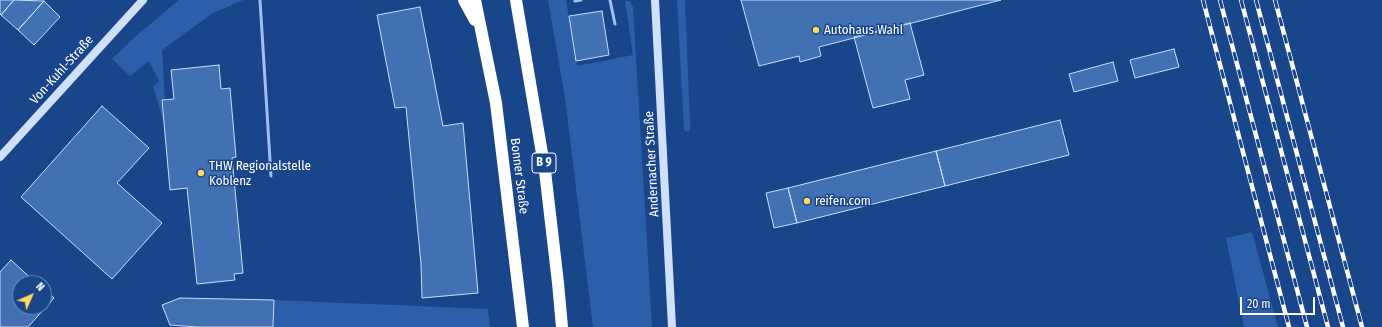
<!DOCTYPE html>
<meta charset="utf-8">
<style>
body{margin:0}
#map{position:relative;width:1382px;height:327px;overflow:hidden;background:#19458b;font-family:"Fira Sans Condensed",sans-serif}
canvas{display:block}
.north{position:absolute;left:12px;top:275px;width:40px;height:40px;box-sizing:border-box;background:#19458b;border:1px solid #758fb9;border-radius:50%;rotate:45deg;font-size:11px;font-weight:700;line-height:16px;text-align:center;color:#fff}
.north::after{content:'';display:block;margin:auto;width:14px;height:18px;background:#ffd860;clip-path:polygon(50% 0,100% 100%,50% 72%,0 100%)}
.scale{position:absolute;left:1240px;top:297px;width:75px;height:18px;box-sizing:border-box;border:2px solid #fff;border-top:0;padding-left:5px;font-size:12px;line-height:14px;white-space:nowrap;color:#fff;-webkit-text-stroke:3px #19458b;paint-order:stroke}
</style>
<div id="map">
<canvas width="1382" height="327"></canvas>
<div class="north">N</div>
<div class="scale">20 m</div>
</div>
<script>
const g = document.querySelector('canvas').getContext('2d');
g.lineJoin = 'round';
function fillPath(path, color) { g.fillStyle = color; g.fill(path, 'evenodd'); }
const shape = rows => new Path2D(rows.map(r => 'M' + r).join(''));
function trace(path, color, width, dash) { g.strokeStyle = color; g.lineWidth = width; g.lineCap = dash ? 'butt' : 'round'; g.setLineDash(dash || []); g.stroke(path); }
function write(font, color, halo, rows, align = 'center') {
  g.font = font + ' "Fira Sans Condensed",sans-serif'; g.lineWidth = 3; g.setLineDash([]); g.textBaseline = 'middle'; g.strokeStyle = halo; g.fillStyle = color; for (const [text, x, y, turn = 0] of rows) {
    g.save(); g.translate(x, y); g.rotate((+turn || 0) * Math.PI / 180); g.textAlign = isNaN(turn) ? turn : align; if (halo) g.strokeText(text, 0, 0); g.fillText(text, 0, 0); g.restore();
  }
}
const green = shape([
 [179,0,243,0,213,13,162,50,165,100,162,101,164,123,153,86,159,81,149,61,130,76,112,59,136,36],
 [548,0,566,0,577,66,633,55,625,1,630,1,633,7,652,327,593,327,565,98],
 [677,0,685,0,690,121,690,131,687,132,684,130],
 [1252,232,1278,327,1244,327,1226,238],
 [274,300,488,309,490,327,273,327]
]);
const building = shape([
 [0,0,14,0,1,15,0,14,0,0],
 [14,0,44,1,18,30,1,15,14,0],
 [741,0,1001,0,819,47,821,56,800,62,799,56,759,66,741,0],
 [44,1,60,17,34,45,18,30,44,1],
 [420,7,443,126,463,123,478,293,422,298,421,264,406,107,395,108,377,15,420,7],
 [602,11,609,55,576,61,569,16,602,11],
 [910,23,924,75,905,80,910,99,873,108,854,37,910,23],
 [1174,49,1179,67,1135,78,1130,60,1174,49],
 [1113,62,1118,81,1074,92,1069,74,1113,62],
 [219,65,221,89,230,88,236,157,232,158,243,273,234,274,235,280,197,284,187,188,170,190,162,100,174,99,171,70,219,65],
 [102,106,149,148,117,183,162,223,112,279,21,197,102,106],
 [1060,120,1069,155,945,186,936,151,1060,120],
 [936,151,945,186,797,223,788,188,936,151],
 [788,188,797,223,774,228,766,193,788,188],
 [11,260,36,283,20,283,20,307,44,307,44,290,54,298,28,327,0,327,0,272,11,260],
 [180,298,274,300,273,327,198,327,170,325,162,305,180,298]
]);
const lane = shape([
 [260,0,271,176],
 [610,0,615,24],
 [575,1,581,0]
]);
const secondary = shape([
 [655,0,672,327],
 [0,157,143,0]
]);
const highway = shape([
 [464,0,475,20],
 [475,0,496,103,523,327],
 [516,0,545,171,558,283,562,327]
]);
const rail = shape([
 [1203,0,1289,327],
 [1220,0,1307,327],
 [1241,0,1328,327],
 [1256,0,1343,327],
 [1275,0,1362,327]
]);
const markers = [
 [816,30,4,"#ffd860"],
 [201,173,4,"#ffd860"],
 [807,201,4,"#ffd860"]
];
const shields = [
 [544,163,24]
];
const shieldNames = [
 ["B 9",544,163]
];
const poiNames = [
 ["Autohaus Wahl",824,30],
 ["THW Regionalstelle",209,166],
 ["Koblenz",209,181],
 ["reifen.com",815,201]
];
const streetNames = [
 ["Von-Kuhl-Straße",62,70,-48],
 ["Andernacher Straße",652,164,-93],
 ["Bonner Straße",519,176,83]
];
fillPath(green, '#2c5ea9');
fillPath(building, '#4170b3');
trace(building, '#c9ddfa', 1);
trace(lane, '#a3c1ee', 3);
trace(secondary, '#d0e0fa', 8);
trace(highway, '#fff', 12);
trace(rail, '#fff', 4.5);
trace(rail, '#19458b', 3, [9]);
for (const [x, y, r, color] of markers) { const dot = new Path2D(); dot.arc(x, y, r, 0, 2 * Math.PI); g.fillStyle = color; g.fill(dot); trace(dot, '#19458b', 1.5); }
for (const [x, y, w] of shields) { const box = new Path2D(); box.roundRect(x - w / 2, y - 10, w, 20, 3); g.fillStyle = '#19458b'; g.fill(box); trace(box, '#fff', 1); }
write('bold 12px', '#fff', null, shieldNames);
write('13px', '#fff', '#19458b', poiNames, 'left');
write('13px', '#fff', '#19458b', streetNames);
</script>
